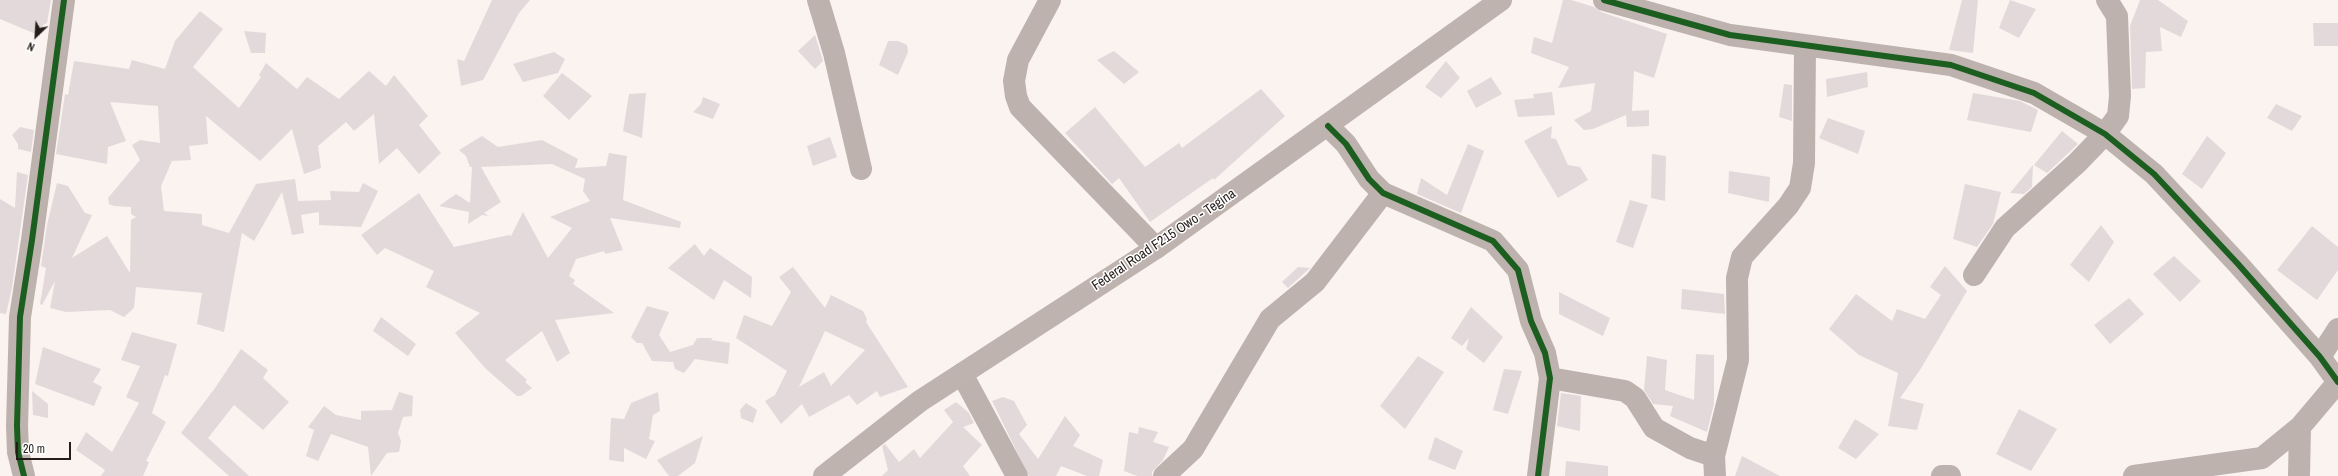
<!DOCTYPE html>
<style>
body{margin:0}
#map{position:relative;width:2338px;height:476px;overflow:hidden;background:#faf3f0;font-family:"Archivo Narrow",sans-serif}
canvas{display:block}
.north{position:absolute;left:16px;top:16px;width:40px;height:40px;-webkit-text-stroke:3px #fff;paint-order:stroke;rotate:205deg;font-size:11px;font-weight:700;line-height:16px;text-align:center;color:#251d1a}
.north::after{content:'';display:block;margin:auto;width:14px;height:18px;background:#251d1a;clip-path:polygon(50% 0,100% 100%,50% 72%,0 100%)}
.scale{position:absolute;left:16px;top:442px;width:55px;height:18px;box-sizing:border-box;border:2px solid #251d1a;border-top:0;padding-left:5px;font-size:12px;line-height:14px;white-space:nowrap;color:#251d1a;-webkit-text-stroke:3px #fff;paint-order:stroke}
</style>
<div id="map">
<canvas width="2338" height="476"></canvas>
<div class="north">N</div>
<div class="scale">20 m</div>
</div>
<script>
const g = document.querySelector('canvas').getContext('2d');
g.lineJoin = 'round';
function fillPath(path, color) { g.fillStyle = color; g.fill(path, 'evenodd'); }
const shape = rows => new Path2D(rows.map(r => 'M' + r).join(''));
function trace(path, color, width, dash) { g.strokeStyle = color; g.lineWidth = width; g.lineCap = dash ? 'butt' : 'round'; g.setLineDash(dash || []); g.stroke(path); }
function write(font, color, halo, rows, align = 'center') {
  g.font = font + ' "Archivo Narrow",sans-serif'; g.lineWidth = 3; g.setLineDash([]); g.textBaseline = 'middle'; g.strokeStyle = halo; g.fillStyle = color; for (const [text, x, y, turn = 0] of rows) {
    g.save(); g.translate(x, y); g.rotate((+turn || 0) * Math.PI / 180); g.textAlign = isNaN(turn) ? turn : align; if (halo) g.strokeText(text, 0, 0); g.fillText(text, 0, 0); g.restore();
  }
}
const building = shape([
 [0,0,51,0,47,23,43,25,38,35,0,19],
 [492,0,530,0,519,13,483,80,461,86,457,59,464,61],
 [1563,0,1571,0,1594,7,1601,12,1667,34,1654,78,1634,71,1632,111,1649,110,1649,126,1627,127,1626,115,1593,129,1584,130,1574,120,1591,111,1595,83,1558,88,1569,67,1531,53,1534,37,1552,43],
 [1962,0,1978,0,1973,53,1949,50],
 [2010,0,2036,9,2019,38,1999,28],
 [2140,0,2158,0,2188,21,2181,37,2160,27,2162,51,2146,52,2145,88,2132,89,2130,26],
 [200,11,223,29,193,67,239,108,261,77,259,75,266,63,297,89,307,77,339,99,369,71,386,86,394,75,428,116,419,125,441,153,419,174,397,148,379,164,374,114,354,131,346,122,318,146,321,168,304,174,292,129,260,161,206,116,208,144,189,146,191,160,172,161,161,186,164,211,202,214,202,225,229,233,256,184,295,179,298,201,331,200,330,191,359,192,363,183,378,191,361,227,319,225,319,212,301,215,304,233,292,235,282,192,254,241,242,233,224,332,197,324,202,293,136,287,134,308,124,317,110,310,66,312,50,308,55,281,42,305,40,304,46,268,41,266,47,225,57,183,68,186,85,213,92,215,72,258,107,236,130,273,131,220,136,217,131,214,131,207,114,206,109,204,108,198,140,160,132,145,140,140,160,143,158,106,110,102,126,141,108,147,107,164,56,154,65,94,68,95,74,61,129,69,132,60,165,69,175,41],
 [2313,23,2338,23,2338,46,2314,46],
 [244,31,266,33,265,53,251,53],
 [815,35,823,61,815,69,798,51],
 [888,41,898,41,907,45,908,52,898,75,879,65],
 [1114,51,1139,72,1124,84,1097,60],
 [554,52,565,59,558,73,523,82,513,64],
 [1446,61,1460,78,1441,98,1425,87],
 [1867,72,1868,87,1827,97,1826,79],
 [562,73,592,96,569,120,543,96],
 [1491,77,1502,94,1476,108,1467,91],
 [1784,84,1792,85,1792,121,1779,117],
 [1261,89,1285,116,1214,180,1213,178,1150,222,1119,178,1112,184,1065,133,1095,107,1145,167,1179,143,1182,148],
 [1552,92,1555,115,1518,117,1514,100,1534,98,1533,94],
 [646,93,642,138,623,131,629,94],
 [1973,93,2020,101,2038,110,2031,132,1967,120],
 [703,97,720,104,713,119,693,112,701,104],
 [2276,104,2302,116,2292,131,2267,118],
 [1828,118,1865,131,1858,154,1819,138],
 [1552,126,1551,138,1556,139,1568,165,1580,167,1588,180,1558,198,1524,141],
 [20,127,34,130,31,152,18,149,18,144,12,135],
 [2062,131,2078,144,2047,173,2034,165],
 [482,136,498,147,542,140,578,159,575,168,606,166,609,153,627,156,623,200,681,222,680,228,610,218,623,250,605,254,604,251,576,259,569,276,575,280,573,284,614,313,555,320,570,353,557,362,542,331,505,360,527,380,525,382,532,388,521,396,517,396,486,369,455,333,480,313,426,287,434,271,385,248,377,255,361,235,419,193,454,247,509,235,511,236,523,212,548,258,572,228,550,217,590,201,583,191,585,179,552,164,481,167,501,202,484,213,489,216,482,215,468,224,469,212,439,206,456,194,470,203,472,167,470,167,466,156,459,150],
 [2207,136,2226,153,2202,189,2182,174],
 [830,137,837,157,813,166,807,146],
 [1468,144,1484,151,1461,213,1417,194,1421,178,1447,195],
 [1652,154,1666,156,1665,201,1651,198],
 [2033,165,2032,187,2024,194,2010,193],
 [1729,171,1770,177,1769,202,1728,193],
 [17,172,28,175,12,288,6,314,0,313,0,199,15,208],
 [1965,184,2001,192,1993,224,1977,247,1953,239],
 [1630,200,1648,205,1633,248,1616,242],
 [2101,225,2114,242,2089,282,2070,265],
 [2312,226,2338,247,2338,270,2317,300,2277,270],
 [695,244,704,256,710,248,752,277,751,298,724,280,714,300,668,268],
 [2174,256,2201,281,2180,302,2153,274],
 [1945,266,1967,291,1920,370,1900,398,1924,404,1917,430,1888,426,1898,373,1859,355,1829,329,1856,294,1892,321,1897,309,1925,319,1941,295,1930,287],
 [793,267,825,308,831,295,863,311,867,319,866,322,908,387,880,397,877,391,857,405,849,395,809,417,802,404,781,424,765,401,775,395,787,371,736,338,744,315,772,326,791,292,779,277],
 [825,331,865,350,831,386,824,372,799,387],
 [1298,267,1310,268,1288,288,1282,282],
 [1682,289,1724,294,1725,314,1681,309],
 [1559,292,1610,318,1603,336,1559,314],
 [2129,298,2144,314,2110,344,2094,325],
 [647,306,669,312,659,335,670,352,693,345,697,338,713,338,711,340,730,343,728,364,695,359,684,373,675,369,673,362,652,361,642,343,637,343,631,337],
 [1471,307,1503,337,1484,363,1466,349,1469,338,1462,346,1451,338],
 [381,317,416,344,408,356,373,331],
 [132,332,177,344,168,376,165,375,152,413,166,422,146,461,149,462,143,476,101,476,105,470,76,450,86,432,112,452,139,403,126,397,140,366,121,360],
 [43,347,101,369,93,382,102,387,94,406,35,384],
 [241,349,268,370,263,378,289,402,263,430,234,405,208,438,249,476,229,476,181,433,215,388],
 [1696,354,1714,355,1714,404,1707,432,1670,416,1673,406,1653,404,1644,390,1647,356,1667,360,1665,390,1694,400],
 [1418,356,1444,372,1405,429,1380,406],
 [1504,369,1522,371,1508,414,1493,410],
 [32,391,48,404,48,418,33,415],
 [399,392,413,396,412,416,403,417,398,433,401,441,399,452,387,453,371,476,368,447,331,434,318,461,306,456,314,430,308,427,324,406,336,415,361,420,361,411,392,410],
 [658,392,660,411,653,415,649,439,655,441,646,459,624,448,624,462,609,460,611,418,624,419,631,403],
 [1561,393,1581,396,1580,431,1557,426],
 [1003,397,1014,401,1027,425,1019,434,1038,459,1065,416,1080,435,1073,446,1103,460,1099,476,1087,476,1061,466,1056,476,1029,476,992,401],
 [956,402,969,413,974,423,963,427,982,445,963,466,970,476,882,476,888,470,882,446,885,444,899,462,914,449,920,458,953,422,944,410],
 [746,403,757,410,753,423,741,418,740,410],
 [2019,409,2057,429,2031,471,1996,454],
 [1855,419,1879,434,1856,459,1838,448],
 [1139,427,1158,432,1153,442,1169,447,1163,460,1152,472,1152,476,1137,476,1124,471,1129,432,1138,434],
 [703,436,695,463,678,476,669,476,657,460],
 [1435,437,1463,451,1455,470,1428,459],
 [1742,456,1780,476,1735,476],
 [1566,461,1608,466,1608,476,1565,476]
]);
const minor = shape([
 [818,0,834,53,861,169],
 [1050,0,1018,60,1014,81,1016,96,1020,107,1156,248],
 [1604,0,1730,35,1951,65,2034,93,2105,134,2154,174,2238,264,2320,357,2338,382],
 [1328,126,1346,144,1369,179,1383,193,1493,241,1518,270,1531,321,1545,353,1550,378,1538,476],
 [1974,275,2005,228,2077,163,2105,134,2118,116,2120,96,2117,16,2107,0],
 [2320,357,2338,329],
 [962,374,1017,476],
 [1550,378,1625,391,1635,398,1654,428,1690,448,1714,456],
 [24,476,18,452,17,426,20,317,32,240,64,0],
 [1164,476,1193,449,1270,319,1315,282,1383,193],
 [1715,476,1714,456,1738,360,1737,278,1742,257,1788,206,1800,188,1804,163,1805,47],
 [1942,476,1950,476],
 [2134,476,2262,458,2300,427,2338,382],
 [2299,476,2300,427]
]);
const major = shape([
 [824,476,920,401,1156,248,1501,0]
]);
const cycleway = shape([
 [1604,0,1730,35,1951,65,2034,93,2105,134,2154,174,2238,264,2320,357,2338,382],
 [1328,126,1346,144,1369,179,1383,193,1493,241,1518,270,1531,321,1545,353,1550,378,1538,476],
 [24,476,18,452,17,426,20,317,32,240,64,0]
]);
const streetNames = [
 ["Federal Road F215 Owo - Tegina",1164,240,-34]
];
fillPath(building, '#e3d9da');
trace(minor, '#bdb2ad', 22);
trace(major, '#beb3af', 22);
trace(cycleway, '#1b5e20', 6);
write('14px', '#251d1a', '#fff', streetNames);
</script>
